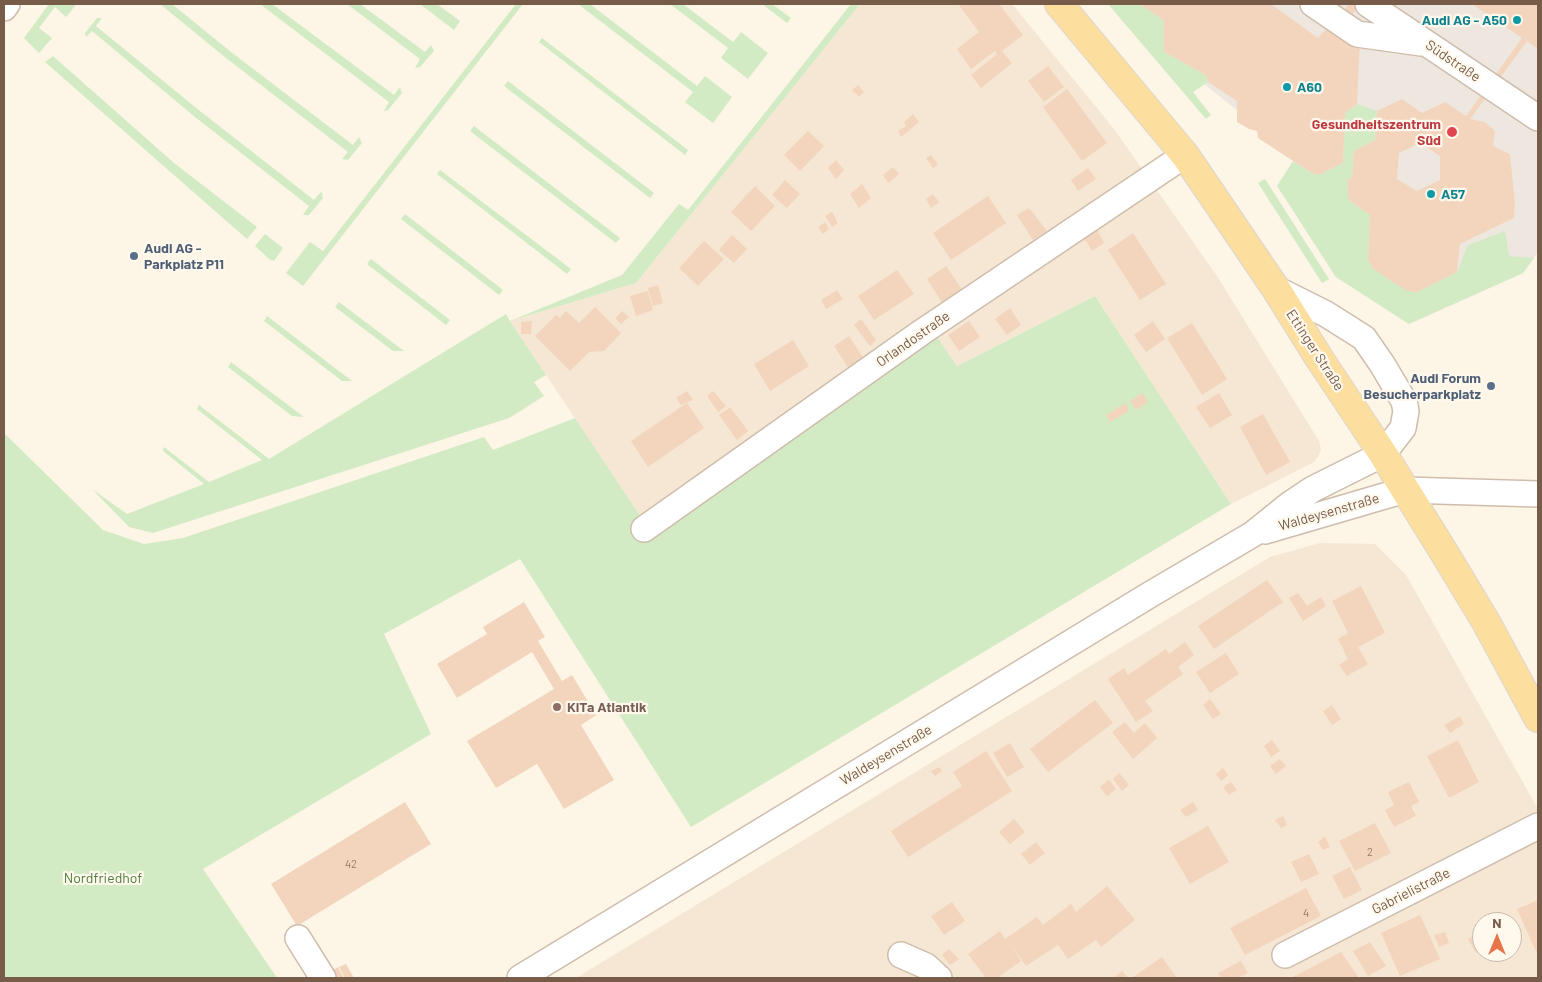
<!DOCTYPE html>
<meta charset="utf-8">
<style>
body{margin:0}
#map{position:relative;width:1542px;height:982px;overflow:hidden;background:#fdf5e6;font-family:Barlow,sans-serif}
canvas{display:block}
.frame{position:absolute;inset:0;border:5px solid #775c4a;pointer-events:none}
.north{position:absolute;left:1472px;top:912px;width:50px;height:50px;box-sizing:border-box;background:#fff9ed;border:1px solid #c9baac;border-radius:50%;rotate:0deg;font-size:14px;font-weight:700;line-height:20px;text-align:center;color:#775c4a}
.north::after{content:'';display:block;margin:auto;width:18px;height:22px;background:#e87549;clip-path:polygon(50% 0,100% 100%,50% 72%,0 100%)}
</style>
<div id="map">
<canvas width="1542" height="982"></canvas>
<div class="frame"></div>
<div class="north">N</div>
</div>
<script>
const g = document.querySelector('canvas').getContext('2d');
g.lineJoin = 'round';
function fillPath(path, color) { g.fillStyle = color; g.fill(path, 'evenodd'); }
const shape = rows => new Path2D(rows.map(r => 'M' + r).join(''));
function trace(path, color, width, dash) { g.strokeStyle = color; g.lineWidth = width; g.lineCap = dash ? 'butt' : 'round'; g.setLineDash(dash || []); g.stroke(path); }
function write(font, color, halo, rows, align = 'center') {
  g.font = font + ' Barlow,sans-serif'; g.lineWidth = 4.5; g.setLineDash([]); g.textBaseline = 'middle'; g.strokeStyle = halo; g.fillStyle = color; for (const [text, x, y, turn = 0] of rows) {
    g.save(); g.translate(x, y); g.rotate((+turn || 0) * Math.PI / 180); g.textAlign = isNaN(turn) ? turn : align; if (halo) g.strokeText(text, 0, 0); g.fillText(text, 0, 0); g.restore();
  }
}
const residential = shape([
 [860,4,1012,4,1114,129,1217,276,1319,441,1321,449,1319,455,1314,462,1231,504,1095,296,957,366,926,322,641,517,510,321,636,283],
 [1320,543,1375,544,1406,575,1538,809,1538,978,576,978,1270,557],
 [1482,922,1512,922,1512,952,1482,952]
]);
const industrial = shape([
 [1139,4,1538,4,1538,252,1523,273,1409,324,1336,277,1306,231,1318,175,1164,52]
]);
const green = shape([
 [49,4,73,4,75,6,66,17,55,7,39,28,52,38,39,53,24,38],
 [160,4,172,4,231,52,353,145,359,137,362,143,348,160,342,159,348,152,226,58],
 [260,4,272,4,394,95,400,87,402,93,388,110,384,111,389,102],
 [347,4,360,4,425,52,431,45,434,51,420,67,415,68,420,59],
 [420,4,437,4,460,21,454,30],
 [516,4,523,4,303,286,286,273,310,242,323,251],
 [578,4,590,4,697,86,705,76,732,97,713,123,685,102,693,92],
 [670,4,683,4,733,42,741,32,768,53,748,79,721,58,728,48],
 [762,4,772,4,791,18,787,23],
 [851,4,860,4,636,283,510,321,546,375,534,382,544,396,509,418,153,533,129,527,92,489,127,514,204,484,163,451,164,447,209,482,262,460,197,409,199,405,269,459,506,314,510,321,622,275,679,204,688,210],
 [1108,4,1139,4,1164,20,1164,52,1206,75,1208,82,1193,92,1211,115,1206,119],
 [97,18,102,18,96,26,200,111,314,200,321,192,322,193,323,198,309,215,303,215,309,206,195,117,92,31,86,37,85,33],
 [542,38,688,150,685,155,539,42],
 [53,56,174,163,257,227,247,239,45,62],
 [508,81,654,193,650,198,504,86],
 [1357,104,1377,111,1375,140,1354,151,1352,177,1348,179,1348,197,1350,201,1370,215,1368,260,1372,268,1407,291,1417,292,1457,272,1468,245,1505,231,1509,256,1534,258,1523,273,1409,324,1336,277,1277,186,1293,161,1310,172,1318,175,1343,163,1345,113],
 [474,126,620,238,616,243,470,131],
 [440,170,571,269,567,274,437,174],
 [1265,179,1329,279,1322,283,1258,183],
 [405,214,503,290,499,295,401,219],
 [265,234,283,248,274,261,269,259,255,246],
 [371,259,450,320,446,325,367,264],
 [1095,296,1231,504,691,827,520,559,384,634,431,734,203,869,277,978,4,978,4,433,103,530,144,544,183,538,484,437,493,450,575,418,641,517,926,321,957,366],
 [339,302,404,351,393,351,335,307],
 [267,316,352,381,342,381,264,321],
 [231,362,304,417,292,416,228,367]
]);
const building = shape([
 [958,4,999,4,1023,35,1002,51,1012,63,981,88,971,75,997,54,995,51,971,69,957,49,979,32],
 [1139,4,1271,4,1318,38,1331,24,1333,25,1349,4,1360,4,1341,30,1360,41,1357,104,1345,113,1343,163,1318,175,1310,172,1258,138,1257,131,1249,129,1237,122,1237,101,1208,82,1206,75,1164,52,1164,20],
 [1472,4,1538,4,1538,49,1527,41,1470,119,1485,122,1495,131,1493,146,1510,154,1515,202,1514,218,1460,244,1457,272,1417,292,1407,291,1372,268,1368,260,1370,215,1350,201,1348,197,1348,179,1352,177,1354,151,1375,140,1377,111,1402,99,1422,113,1445,102,1466,116,1522,38],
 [1420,143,1440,156,1440,180,1417,191,1397,179,1399,153],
 [1048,66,1064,87,1044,102,1028,81],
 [858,85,864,92,859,97,852,90],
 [1067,89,1107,143,1082,161,1043,107],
 [913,114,919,122,901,137,898,131,906,126,904,122],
 [808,131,824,146,800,171,784,155],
 [931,155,938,165,933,168,926,158],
 [836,160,844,170,836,179,828,168],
 [893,167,899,174,888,183,883,175],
 [1088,168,1096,179,1078,191,1071,180],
 [785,180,800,194,787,208,772,195],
 [862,184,871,198,859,208,850,194],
 [755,186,775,206,751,231,731,212],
 [933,194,939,202,931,208,926,199],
 [988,196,1006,223,951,260,933,233],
 [1029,208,1047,231,1033,240,1017,215],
 [832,212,838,223,832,227,825,216],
 [825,222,829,229,823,234,818,227],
 [1094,224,1104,243,1092,251,1081,232],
 [1133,233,1166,284,1140,300,1108,250],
 [732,235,747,249,734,263,719,250],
 [704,241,724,259,698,286,679,268],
 [946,266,963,291,943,304,927,279],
 [897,270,914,294,874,320,858,296],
 [658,285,663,303,653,306,648,288],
 [837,290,843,299,826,309,821,300],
 [648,291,653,310,636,316,630,296],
 [595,307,621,333,604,351,589,352,570,371,535,336,556,315,560,318,566,311,579,323],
 [1010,308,1021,325,1007,335,995,319],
 [622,311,629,317,621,324,615,318],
 [861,319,876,340,870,346,854,325],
 [532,321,531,334,521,334,521,322],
 [969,321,980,337,959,351,948,335],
 [1153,321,1165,339,1146,352,1134,335],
 [1192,323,1227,379,1202,395,1167,338],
 [849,336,864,359,849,369,834,346],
 [793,340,809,366,770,391,754,364],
 [687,391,693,400,681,405,676,398],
 [713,391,726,406,718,412,707,396],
 [1143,393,1148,402,1136,410,1130,401],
 [1219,393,1232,415,1210,428,1196,407],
 [687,403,704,428,648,467,631,441],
 [1126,403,1129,411,1110,422,1106,415],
 [730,407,748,431,737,440,719,415],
 [1263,414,1290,462,1266,475,1240,427],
 [1267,580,1283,602,1214,649,1198,626],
 [1361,586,1385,633,1358,647,1368,664,1347,676,1339,665,1348,659,1338,639,1348,633,1332,601],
 [1298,593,1307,606,1321,597,1326,606,1303,621,1289,598],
 [524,602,545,637,538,641,562,681,572,675,596,715,581,725,614,780,564,809,537,764,496,788,467,741,554,689,532,652,457,698,437,664,487,634,483,627],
 [1185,642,1194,655,1178,667,1183,674,1145,701,1153,711,1136,722,1108,679,1124,668,1128,675,1166,649,1169,654],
 [1226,653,1239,674,1210,693,1196,672],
 [1210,699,1221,714,1213,719,1203,705],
 [1095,700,1113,723,1048,772,1030,749],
 [1332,705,1341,719,1332,725,1323,711],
 [1460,716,1464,724,1450,733,1444,725],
 [1125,722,1134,733,1145,723,1157,738,1133,759,1112,732],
 [1272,740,1280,751,1271,757,1264,746],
 [1458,740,1479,782,1449,798,1427,756],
 [1010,743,1024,767,1007,777,993,753],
 [986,751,1012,791,908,857,891,831,962,786,953,772],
 [1280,759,1286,766,1276,774,1270,766],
 [939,767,942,771,935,776,931,771],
 [1223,768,1228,775,1221,781,1216,774],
 [1119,773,1129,785,1122,791,1113,779],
 [1109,780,1116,789,1107,796,1100,787],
 [1231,782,1237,790,1229,795,1223,787],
 [1409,782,1419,802,1411,806,1416,816,1394,827,1385,810,1394,805,1388,792],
 [405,802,431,844,297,926,271,884],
 [1193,802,1198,810,1186,817,1180,810],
 [1283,816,1287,825,1281,828,1275,820],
 [1014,819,1025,832,1010,844,999,832],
 [1375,823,1391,853,1355,871,1339,841],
 [1208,826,1229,862,1190,884,1169,848],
 [1325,836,1330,847,1323,850,1318,842],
 [1036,842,1045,853,1030,865,1021,854],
 [1309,854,1319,874,1301,882,1291,862],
 [1350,867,1362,890,1344,899,1332,876],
 [1107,886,1135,920,1101,947,1096,940,1068,959,1058,945,1026,966,1010,944,1021,961,997,978,986,978,968,954,1000,931,1005,939,1037,917,1043,925,1071,904,1076,912],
 [1306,888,1321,916,1245,955,1230,928],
 [1538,900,1538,956,1517,909],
 [952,902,965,921,944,935,931,916],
 [1420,915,1440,959,1400,976,1381,933],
 [1445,932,1449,943,1439,947,1434,935],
 [1482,932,1482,950,1476,953,1468,939],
 [1370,942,1386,966,1368,976,1353,951],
 [949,949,959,959,950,965,942,955],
 [1341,952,1359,978,1291,978],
 [1162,957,1177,978,1132,978],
 [1241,961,1248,973,1238,978,1221,978,1218,973],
 [346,964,354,978,345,978,339,967],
 [338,967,344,978,334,978,330,972],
 [1122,971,1128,978,1113,978]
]);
const minor = shape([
 [1313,4,1357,34,1421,43],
 [1368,4,1538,118],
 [4,8,7,4],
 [644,529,922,332,1185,155],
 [1265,531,1405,490,1538,494],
 [298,938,323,978],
 [901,955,926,966,939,978],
 [1285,955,1538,826],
 [520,978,1151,594,1253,534,1289,505,1313,489,1383,454,1403,428,1406,411,1404,401,1382,364,1364,338,1326,314,1276,289]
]);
const major = shape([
 [1059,4,1185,155,1276,289,1319,358,1383,454,1445,554,1486,622,1538,718]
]);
const markers = [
 [1517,20,5,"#0f9aa8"],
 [1287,87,5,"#0f9aa8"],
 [1452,132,6,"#e0444e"],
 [1431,194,5,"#0f9aa8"],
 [134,256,5,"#5c6f8a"],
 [1491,386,5,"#5c6f8a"],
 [557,707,5,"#8d6e63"]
];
const numberNames = [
 ["2",1370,852],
 ["42",351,864],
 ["4",1306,913]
];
const cultureNames = [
 ["Audi AG - A50",1507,20,"right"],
 ["A60",1297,87],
 ["A57",1441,194]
];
const streetNames = [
 ["Südstraße",1453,61,34],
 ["Orlandostraße",913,339,-35],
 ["Ettinger Straße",1315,350,57],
 ["Waldeysenstraße",1329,512,-16],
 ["Waldeysenstraße",886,755,-31],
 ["Gabrielistraße",1411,891,-27]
];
const healthNames = [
 ["Gesundheitszentrum",1441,124],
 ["Süd",1441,140]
];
const serviceNames = [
 ["Audi AG -",144,248],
 ["Parkplatz P11",144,264],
 ["Audi Forum",1481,378,"right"],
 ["Besucherparkplatz",1481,394,"right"]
];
const educationNames = [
 ["KiTa Atlantik",567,707]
];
const parkNames = [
 ["Nordfriedhof",103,878]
];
fillPath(residential, '#f5e7d4');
fillPath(industrial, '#ede7e0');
fillPath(green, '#d2ebc4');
fillPath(building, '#f3d5bd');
trace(minor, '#cfbdac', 28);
trace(major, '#dcd5d0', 30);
trace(minor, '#fff', 25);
trace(major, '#fcde9e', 28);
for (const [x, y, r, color] of markers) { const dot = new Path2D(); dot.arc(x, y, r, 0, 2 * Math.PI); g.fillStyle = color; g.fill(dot); trace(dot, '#fff9ed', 2); }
write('11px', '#967a67', null, numberNames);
write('bold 14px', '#0d838f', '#fff9ed', cultureNames, 'left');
write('14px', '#775c4a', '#fff9ed', streetNames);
write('bold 14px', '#be3a42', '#fff9ed', healthNames, 'right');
write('bold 14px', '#4e5e75', '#fff9ed', serviceNames, 'left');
write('bold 14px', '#785e54', '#fff9ed', educationNames, 'left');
write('14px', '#507d42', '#fff9ed', parkNames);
</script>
